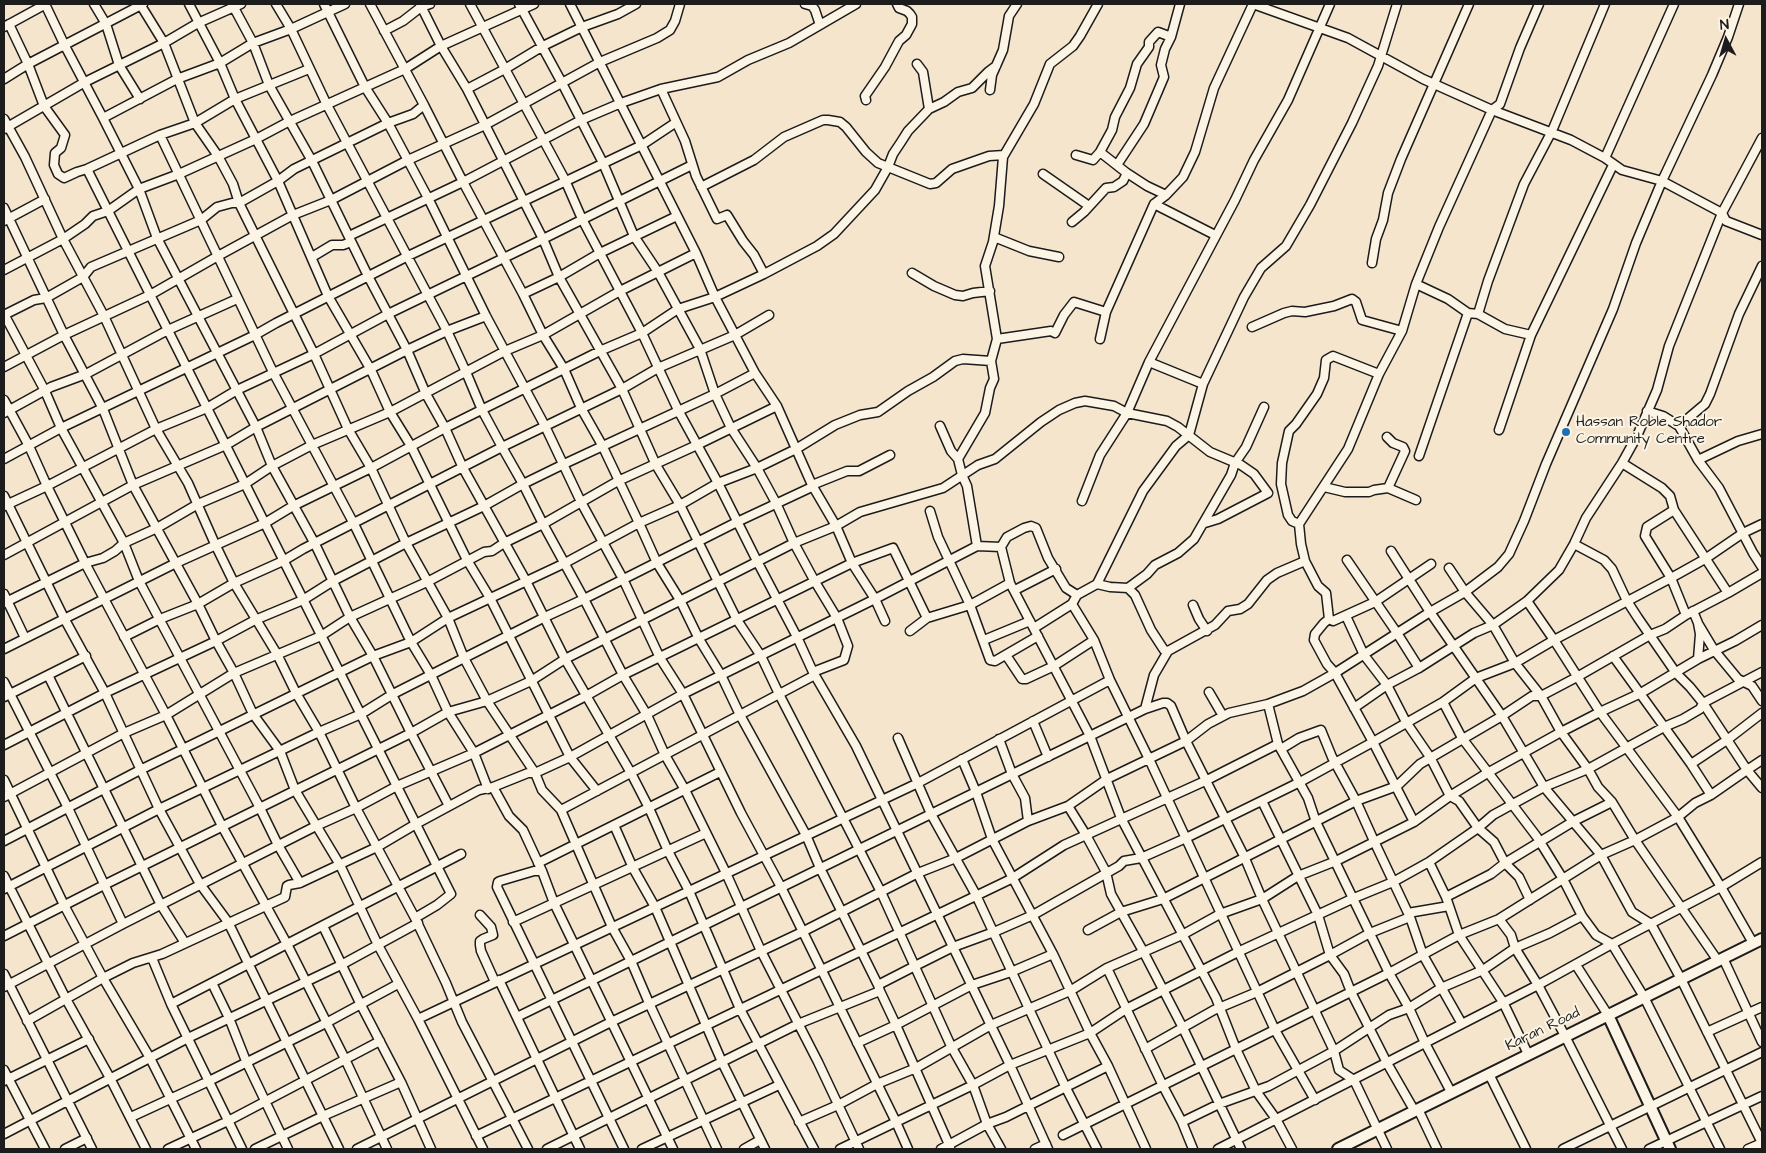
<!DOCTYPE html>
<style>
body{margin:0}
#map{position:relative;width:1766px;height:1153px;overflow:hidden;background:#f5e5cd;font-family:"Architects Daughter",sans-serif}
canvas{display:block}
.frame{position:absolute;inset:0;border:5px solid #1c1c1c;pointer-events:none}
.north{position:absolute;left:1701px;top:15px;width:50px;height:50px;-webkit-text-stroke:4px #fcf5e5;paint-order:stroke;rotate:354deg;font-size:14px;font-weight:700;line-height:20px;text-align:center;color:#1c1c1c}
.north::after{content:'';display:block;margin:auto;width:18px;height:22px;background:#1c1c1c;clip-path:polygon(50% 0,100% 100%,50% 72%,0 100%)}
</style>
<div id="map">
<canvas width="1766" height="1153"></canvas>
<div class="frame"></div>
<div class="north">N</div>
</div>
<script>
const g = document.querySelector('canvas').getContext('2d');
g.lineJoin = 'round';
const shape = rows => new Path2D(rows.map(r => 'M' + r).join(''));
function trace(path, color, width, dash) { g.strokeStyle = color; g.lineWidth = width; g.lineCap = dash ? 'butt' : 'round'; g.setLineDash(dash || []); g.stroke(path); }
function write(font, color, halo, rows, align = 'center') {
  g.font = font + ' "Architects Daughter",sans-serif'; g.lineWidth = 4; g.setLineDash([]); g.textBaseline = 'middle'; g.strokeStyle = halo; g.fillStyle = color; for (const [text, x, y, turn = 0] of rows) {
    g.save(); g.translate(x, y); g.rotate((+turn || 0) * Math.PI / 180); g.textAlign = isNaN(turn) ? turn : align; if (halo) g.strokeText(text, 0, 0); g.fillText(text, 0, 0); g.restore();
  }
}
const street = shape([
 [45,4,65,46,103,118,139,189,157,238,256,427,272,466,315,544,350,617,373,656,411,733,449,806],
 [94,4,106,24,119,65,140,99],
 [140,4,164,43,195,123,218,156,233,184,239,203,314,354,348,429,371,468,406,543,448,618,464,658,487,701,535,773,542,790,561,810,594,886,612,927,631,961,649,1003,717,1149],
 [189,4,220,63,235,99,278,181,328,296,371,370,390,412,411,446,467,560,490,598,570,757,597,791],
 [232,4,253,43,269,85,312,161,368,276,407,350,426,394,445,428,463,468,526,581,565,659,631,773,649,808,668,851,689,891,740,1009,814,1149],
 [276,4,291,29,327,105,447,331,466,372,482,410,502,447,523,484,543,524,584,599,623,675,647,715,665,755,685,790,726,873,761,951,818,1062,859,1149],
 [324,4,365,87,388,123,428,198,486,316,545,426,581,502,623,579,660,658,683,694,741,813,781,887,896,1122,908,1149],
 [370,4,424,105,463,182,523,294,543,335,564,369,581,408,602,445,639,523,657,563,680,600,699,639,721,675,740,715,806,835,820,868,878,985],
 [420,4,441,46,467,89,543,239,559,277,622,389,656,465,680,505,737,620,761,656,779,694,859,849,881,892,951,1046,973,1085,987,1124,1001,1149],
 [470,4,565,180,582,219,642,333,678,410,718,483,757,561,797,637,813,672,856,746,1010,1065,1048,1149],
 [519,4,562,83,603,163,634,236,658,272,700,349,715,394,731,428,757,468,776,503,794,543,814,580,837,618,848,646,844,660,813,672],
 [570,4,696,253,715,297,755,373,777,406,812,485,836,526,852,563,875,599,885,621],
 [805,4,812,6,815,10,820,25],
 [1253,4,1348,38,1423,79,1492,110,1571,140,1605,158,1622,170,1662,181,1722,213,1726,221,1762,235],
 [9,24,28,64,44,106,65,135,61,148,55,153,54,165,58,174,64,178,77,172,87,169,160,135,195,123,235,99,309,69],
 [4,27,46,4],
 [384,31,403,21,421,7,430,4],
 [4,79,28,64,143,4],
 [467,89,505,69,543,46,582,27,618,14,636,4],
 [661,89,685,141,696,176,717,219,727,215,743,241,754,255,764,274],
 [990,90,992,75,1003,50,1009,16,1017,4],
 [866,100,865,96,885,67,899,41,906,35,912,24,912,17,910,14,907,11,899,8,897,4],
 [929,109,944,102,958,92,972,88,988,72,996,66],
 [103,118,177,79,220,63,253,43,291,29,345,4],
 [4,119,25,157,63,239,104,316,156,429,188,483,215,544,234,583,277,654,296,693,319,732,356,808,415,918,446,983,462,1022,528,1149],
 [4,129,85,82,164,43,198,23,241,4],
 [160,135,273,372,354,524,411,642,431,675,448,712,474,753,488,789],
 [1100,152,1112,130,1115,117,1130,88,1137,64,1149,47,1149,42,1158,32,1171,37],
 [1076,155,1093,160,1100,152,1128,174],
 [1605,158,1674,4],
 [1117,165,1144,124,1164,77,1161,65,1165,49,1171,37,1180,4],
 [87,169,451,894,437,905,415,918],
 [1043,174,1089,206],
 [701,187,754,160,784,137,823,120,828,120,840,122,846,127,866,152,878,163,930,184,936,183,952,169,969,163,989,156,1004,155],
 [1154,204,1215,235],
 [4,208,64,335,103,409,133,485,198,604,216,641,234,673,253,714,280,751,295,790,340,865,378,945,418,1019,483,1149],
 [4,221,45,199],
 [1072,222,1084,212,1106,188,1114,187,1123,181,1127,173,1147,186,1166,195],
 [349,236,463,182,581,120,621,103,661,89,718,77,748,60,789,43,856,4],
 [994,237,1029,251,1059,257],
 [312,257,332,245,343,245,351,242],
 [1372,263,1376,239,1383,220,1388,193,1401,159,1469,4],
 [4,270,63,239,85,224,93,216,108,211,139,189,179,174,256,139,288,122,405,69,441,46,534,4],
 [912,273,934,286,955,295,963,296,973,293,990,291],
 [1416,284,1448,299,1468,313,1478,314,1505,329,1531,335],
 [523,294,559,277,600,253,677,216],
 [4,314,45,391,61,428,124,543,139,581,260,808,278,845,300,883],
 [1478,314,1488,281,1524,184,1552,131,1605,4],
 [4,315,34,300,46,298,83,277,91,267,201,220,217,207,232,203,239,203,278,181,294,169,388,123,413,114,424,105],
 [1252,327,1284,313,1292,311,1305,312,1334,306,1352,299,1356,302,1362,320,1402,331],
 [997,339,1051,331,1055,333,1064,315,1074,302,1106,312],
 [1100,339,1106,312,1154,204,1166,195,1183,177,1195,152,1214,88,1253,4],
 [1149,362,1203,384],
 [4,367,64,335,150,295,218,256,293,215,331,200,408,160,485,125,600,62,657,38,670,30,675,21,680,4],
 [4,400,29,446,47,486,85,563,166,715,222,826,287,944,345,1059,387,1149],
 [1647,411,1663,416,1679,426,1698,460,1719,488,1753,553,1762,567],
 [4,413,51,387,86,374,168,330,237,299],
 [940,426,951,451,958,459,962,475,967,486,977,546],
 [1679,426,1705,404,1710,394,1739,314,1762,266],
 [1499,430,1531,335,1613,165],
 [1387,437,1393,443,1403,447,1405,451,1388,488],
 [1419,456,1468,313],
 [4,459,61,428,255,335,276,323,408,256,642,145,675,123],
 [958,459,985,413,990,388,994,379,991,361,997,339,985,266,993,242,999,206,1003,157,1034,104,1050,64,1073,46,1080,36,1098,4],
 [1698,460,1738,441,1762,434],
 [1622,463,1662,488,1670,496,1674,510,1728,593],
 [812,485,847,471,859,471,890,455],
 [1324,487,1345,492,1369,492,1374,490,1388,488,1416,500],
 [4,496,64,618,105,693,159,809,200,884,228,922,339,1149],
 [1082,501,1100,455,1127,413,1149,362,1235,200,1254,160,1288,100,1330,4],
 [4,506,47,486,156,429,207,408,237,390,314,354,388,314,543,239,692,165],
 [1674,510,1647,527,1645,536,1671,578,1686,615],
 [930,511,938,537,970,605,990,660,995,661,1038,636],
 [1299,524,1292,521,1288,515,1281,484,1282,463,1289,431,1296,424,1317,394,1324,378,1326,360,1333,356,1379,374],
 [1574,544,1604,560,1612,569,1627,601,1638,618,1676,673,1690,687,1703,703,1747,770,1762,760],
 [1391,551,1430,612,1502,716,1544,787,1601,855,1632,912,1651,924,1681,979,1762,1143],
 [4,555,133,485,226,445,256,427,407,350,447,331,486,316],
 [1347,560,1397,633,1419,668],
 [1431,564,1375,602,1333,621,1329,619,1324,623,1315,634,1314,640,1327,664,1335,673,1430,612,1465,592,1498,567,1509,554,1524,521,1546,464,1613,309,1636,243,1662,181,1712,75,1728,37,1739,4],
 [1097,584,1143,491,1176,446,1189,435,1203,384,1244,297,1261,268,1286,246,1310,205,1352,123,1378,66,1397,4],
 [1128,588,1135,595,1151,630,1164,650,1168,651,1215,625,1228,611,1240,609,1248,604,1267,580,1277,573,1305,561],
 [1015,590,1056,569],
 [4,594,25,638],
 [1077,595,1066,588,1048,558,1036,528,1031,526,1024,528,1007,537,1001,547,1010,583,1090,736,1121,818,1216,998,1236,1049,1256,1091,1276,1119,1292,1149],
 [1527,601,1554,640,1600,712,1678,817,1721,887,1753,943],
 [4,603,85,563,103,558,115,551,124,543,157,528,198,504,245,484,272,466,312,445,390,412,505,351,543,335,620,291,696,253],
 [1072,604,1094,640,1110,680,1149,759,1275,1030,1315,1100],
 [1193,605,1199,619,1207,631],
 [1693,611,1698,623,1700,634,1698,659,1641,693,1600,712,1561,732,1588,769,1598,787,1612,802,1635,840,1718,961],
 [1346,616,1364,655,1387,685,1406,722,1430,757,1450,796,1459,801,1478,828,1494,842,1505,863,1519,877,1530,900],
 [1329,619,1326,593,1318,586,1305,561,1301,544,1299,524,1348,449,1379,374,1402,331,1416,284,1439,227,1492,110,1500,104,1520,48,1539,4],
 [1699,625,1714,650,1738,679,1752,686,1762,701],
 [1034,628,1072,604,1077,595,1097,584,1110,587,1128,588,1147,574,1155,565,1178,553,1194,539,1231,475,1235,463,1246,447,1264,407],
 [910,631,927,618,970,605,1010,583],
 [124,637,160,619,198,604,234,583,283,561,303,549,502,447,622,389,658,368,735,335,769,315],
 [984,640,1030,621],
 [4,649,176,563,265,523,293,506,371,468,445,428,602,350,642,333,678,309,715,297,764,274,817,246,834,234,875,190,888,167,893,154,901,142,908,131,929,109,923,72,917,64],
 [1006,655,1022,679,1026,679,1054,666,1094,640],
 [1613,656,1691,764,1711,795],
 [1698,659,1735,641,1762,625],
 [48,675,161,905,185,943],
 [4,682,68,808,123,924],
 [1209,692,1223,716],
 [4,697,86,656],
 [1443,702,1462,738,1537,837,1563,879,1582,916,1596,935,1612,944,1644,997,1720,1149],
 [1268,704,1278,744,1308,798,1316,822,1389,973,1409,1008,1425,1043,1451,1092],
 [1354,708,1387,685,1419,668,1474,633,1493,625,1465,592,1449,568],
 [1145,709,1154,675,1168,651],
 [1033,721,1048,757],
 [898,738,931,814,976,895,1065,1086,1097,1149],
 [999,739,1012,774,1025,798,1028,821],
 [4,745,105,693,216,641,255,620,303,600,333,581,406,543,484,506,523,484,564,464,715,394,755,373],
 [1281,749,1299,738,1321,730,1332,757,1356,801,1374,841,1408,913],
 [962,759,976,792,992,839,1053,954,1090,1033,1108,1066,1146,1149],
 [1691,764,1727,740,1762,713],
 [4,780,64,905,103,978,150,1058,196,1149],
 [493,787,509,816,523,830,542,871,554,903,673,1149],
 [4,797,124,733,166,715,234,673,321,636,350,617,429,581,484,552,492,551,504,543,543,524,618,481,697,445,777,406],
 [1262,801,1318,915,1330,955,1344,974,1351,992,1387,1063,1414,1110],
 [1068,806,1086,835,1106,872,1111,894,1143,951,1183,1028,1241,1149],
 [561,810,815,675],
 [614,825,633,868,655,907,722,1062,765,1149],
 [4,841,140,770,373,656,411,642,448,618,565,563,639,523,680,505,718,483,757,468,796,449,835,425,860,415,878,412,908,391,933,377,955,361,963,359,991,361],
 [1429,862,1446,897,1459,935,1503,1002,1528,1054],
 [538,863,720,772],
 [542,871,534,871,500,881,498,882,497,887,624,1149],
 [4,876,66,999,110,1078,146,1149],
 [4,889,159,809,319,732,361,714,393,694,545,617,584,599,737,522,814,486],
 [1446,897,1491,874,1505,863,1574,821,1612,802],
 [480,915,491,927,493,935,483,939,480,941,480,945,481,951,495,982],
 [1410,917,1423,955,1462,1024],
 [1499,919,1511,935,1515,948,1538,985,1565,1036,1622,1149],
 [513,922,706,833],
 [323,926,361,1005,401,1082,431,1149],
 [1088,930,1121,912,1163,899,1356,801,1397,786,1420,764,1502,716,1532,696,1541,696,1577,677,1650,635,1665,629,1686,615,1728,593,1762,573],
 [4,936,104,885,411,733,448,712,487,701,531,681,565,659,794,543,836,526,860,512,943,488,978,465,995,459,1041,422,1059,410,1075,403,1085,401,1114,406,1127,413,1167,421,1178,427,1210,452,1241,465,1254,474,1268,493,1218,519,1205,523],
 [152,958,171,1004,242,1149],
 [1723,958,1762,1042],
 [1576,965,1608,1015],
 [1107,968,1163,1086,1182,1122,1193,1149],
 [4,974,92,1149],
 [499,980,580,1149],
 [212,983,229,1018,246,1061,288,1149],
 [4,987,123,924,316,826,356,808,397,786,474,753,586,696,623,675,852,563,893,548,927,618],
 [880,991,896,1025,950,1147],
 [171,1004,461,854],
 [517,1017,1145,709,1163,703,1167,703,1171,706,1186,741,1208,724,1229,713,1268,704,1303,691,1335,673,1373,742,1443,702,1476,678,1515,663,1493,625,1527,601,1559,570,1574,544,1586,518,1622,463,1637,436,1657,390,1669,346,1722,213,1762,138],
 [418,1019,918,783,1110,680],
 [27,1021,103,978,133,963,162,954,285,897,287,886,289,885,300,883,377,847,416,824,479,790,493,787,528,773,535,773,570,757,683,694,875,599,977,546,1001,547],
 [1707,1032,1762,1007],
 [857,1043,896,1025,972,985,1011,972,1053,954],
 [1145,1049,1214,1010,1257,992,1330,955,1370,933,1410,917,1408,913,1449,906],
 [4,1070,45,1149],
 [1489,1074,1526,1149],
 [4,1081,89,1039],
 [1418,1109,1437,1149],
 [131,1117,209,1081,326,1023,398,984],
 [799,1122,838,1105,877,1084,916,1068,991,1025,1070,991,1107,968,1182,935,1220,914,1262,899,1298,876,1336,861,1414,822,1450,796,1489,772,1561,732,1541,696,1515,663,1554,640,1671,578,1705,559,1743,533,1762,524],
 [1182,1122,1219,1104,1269,1086,1334,1051,1389,1015,1409,1008,1441,988,1483,970,1515,948,1550,933,1582,916],
 [4,1134,188,1038,341,965,418,923],
 [1063,1135,1389,973,1459,935,1499,919,1601,855,1635,840,1678,817,1695,803,1711,795,1747,770,1762,788],
 [476,1136,1011,879,1064,845,1205,781,1278,744],
 [65,1149,87,1138],
 [168,1149,228,1121,380,1041],
 [255,1149,323,1116,401,1082],
 [357,1149,611,1022,802,932,918,873,956,858,1028,821,1068,806,1107,779,1186,741,1244,856,1262,899,1334,1051,1339,1070,1354,1080,1387,1149],
 [547,1149,798,1024,880,991,878,985,915,966,953,947,994,932,1033,915,1119,866,1124,861,1141,858,1186,838,1300,782,1373,742,1414,822],
 [642,1149,779,1085],
 [744,1149,760,1140],
 [840,1149,973,1085,1010,1065,1090,1033,1126,1009,1240,951,1354,898,1393,882,1429,862,1478,828,1493,815,1513,804,1544,787,1588,769,1664,727,1683,719,1700,709,1703,703,1762,672],
 [941,1149,987,1124,1006,1117,1108,1066],
 [1035,1149,1046,1144],
 [1218,1149,1538,985,1612,944,1721,887,1762,862],
 [1563,1149,1762,1052],
 [1649,1149,1762,1096],
 [1748,1149,1762,1143]
]);
const secondary = shape([
 [1608,1015,1670,1149],
 [1338,1149,1762,939]
]);
const markers = [
 [1566,432,5,"#1f6fb2"]
];
const poiNames = [
 ["Hassan Roble Shador",1576,423],
 ["Community Centre",1576,440]
];
const streetNames = [
 ["Karan Road",1543,1030,-26]
];
trace(street, '#1c1c1c', 11);
trace(secondary, '#1c1c1c', 14);
trace(street, '#fcf5e5', 8);
trace(secondary, '#fcf5e5', 10);
for (const [x, y, r, color] of markers) { const dot = new Path2D(); dot.arc(x, y, r, 0, 2 * Math.PI); g.fillStyle = color; g.fill(dot); trace(dot, '#fcf5e5', 2); }
write('15px', '#1c1c1c', '#fcf5e5', poiNames, 'left');
write('15px', '#1c1c1c', '#fcf5e5', streetNames);
</script>
